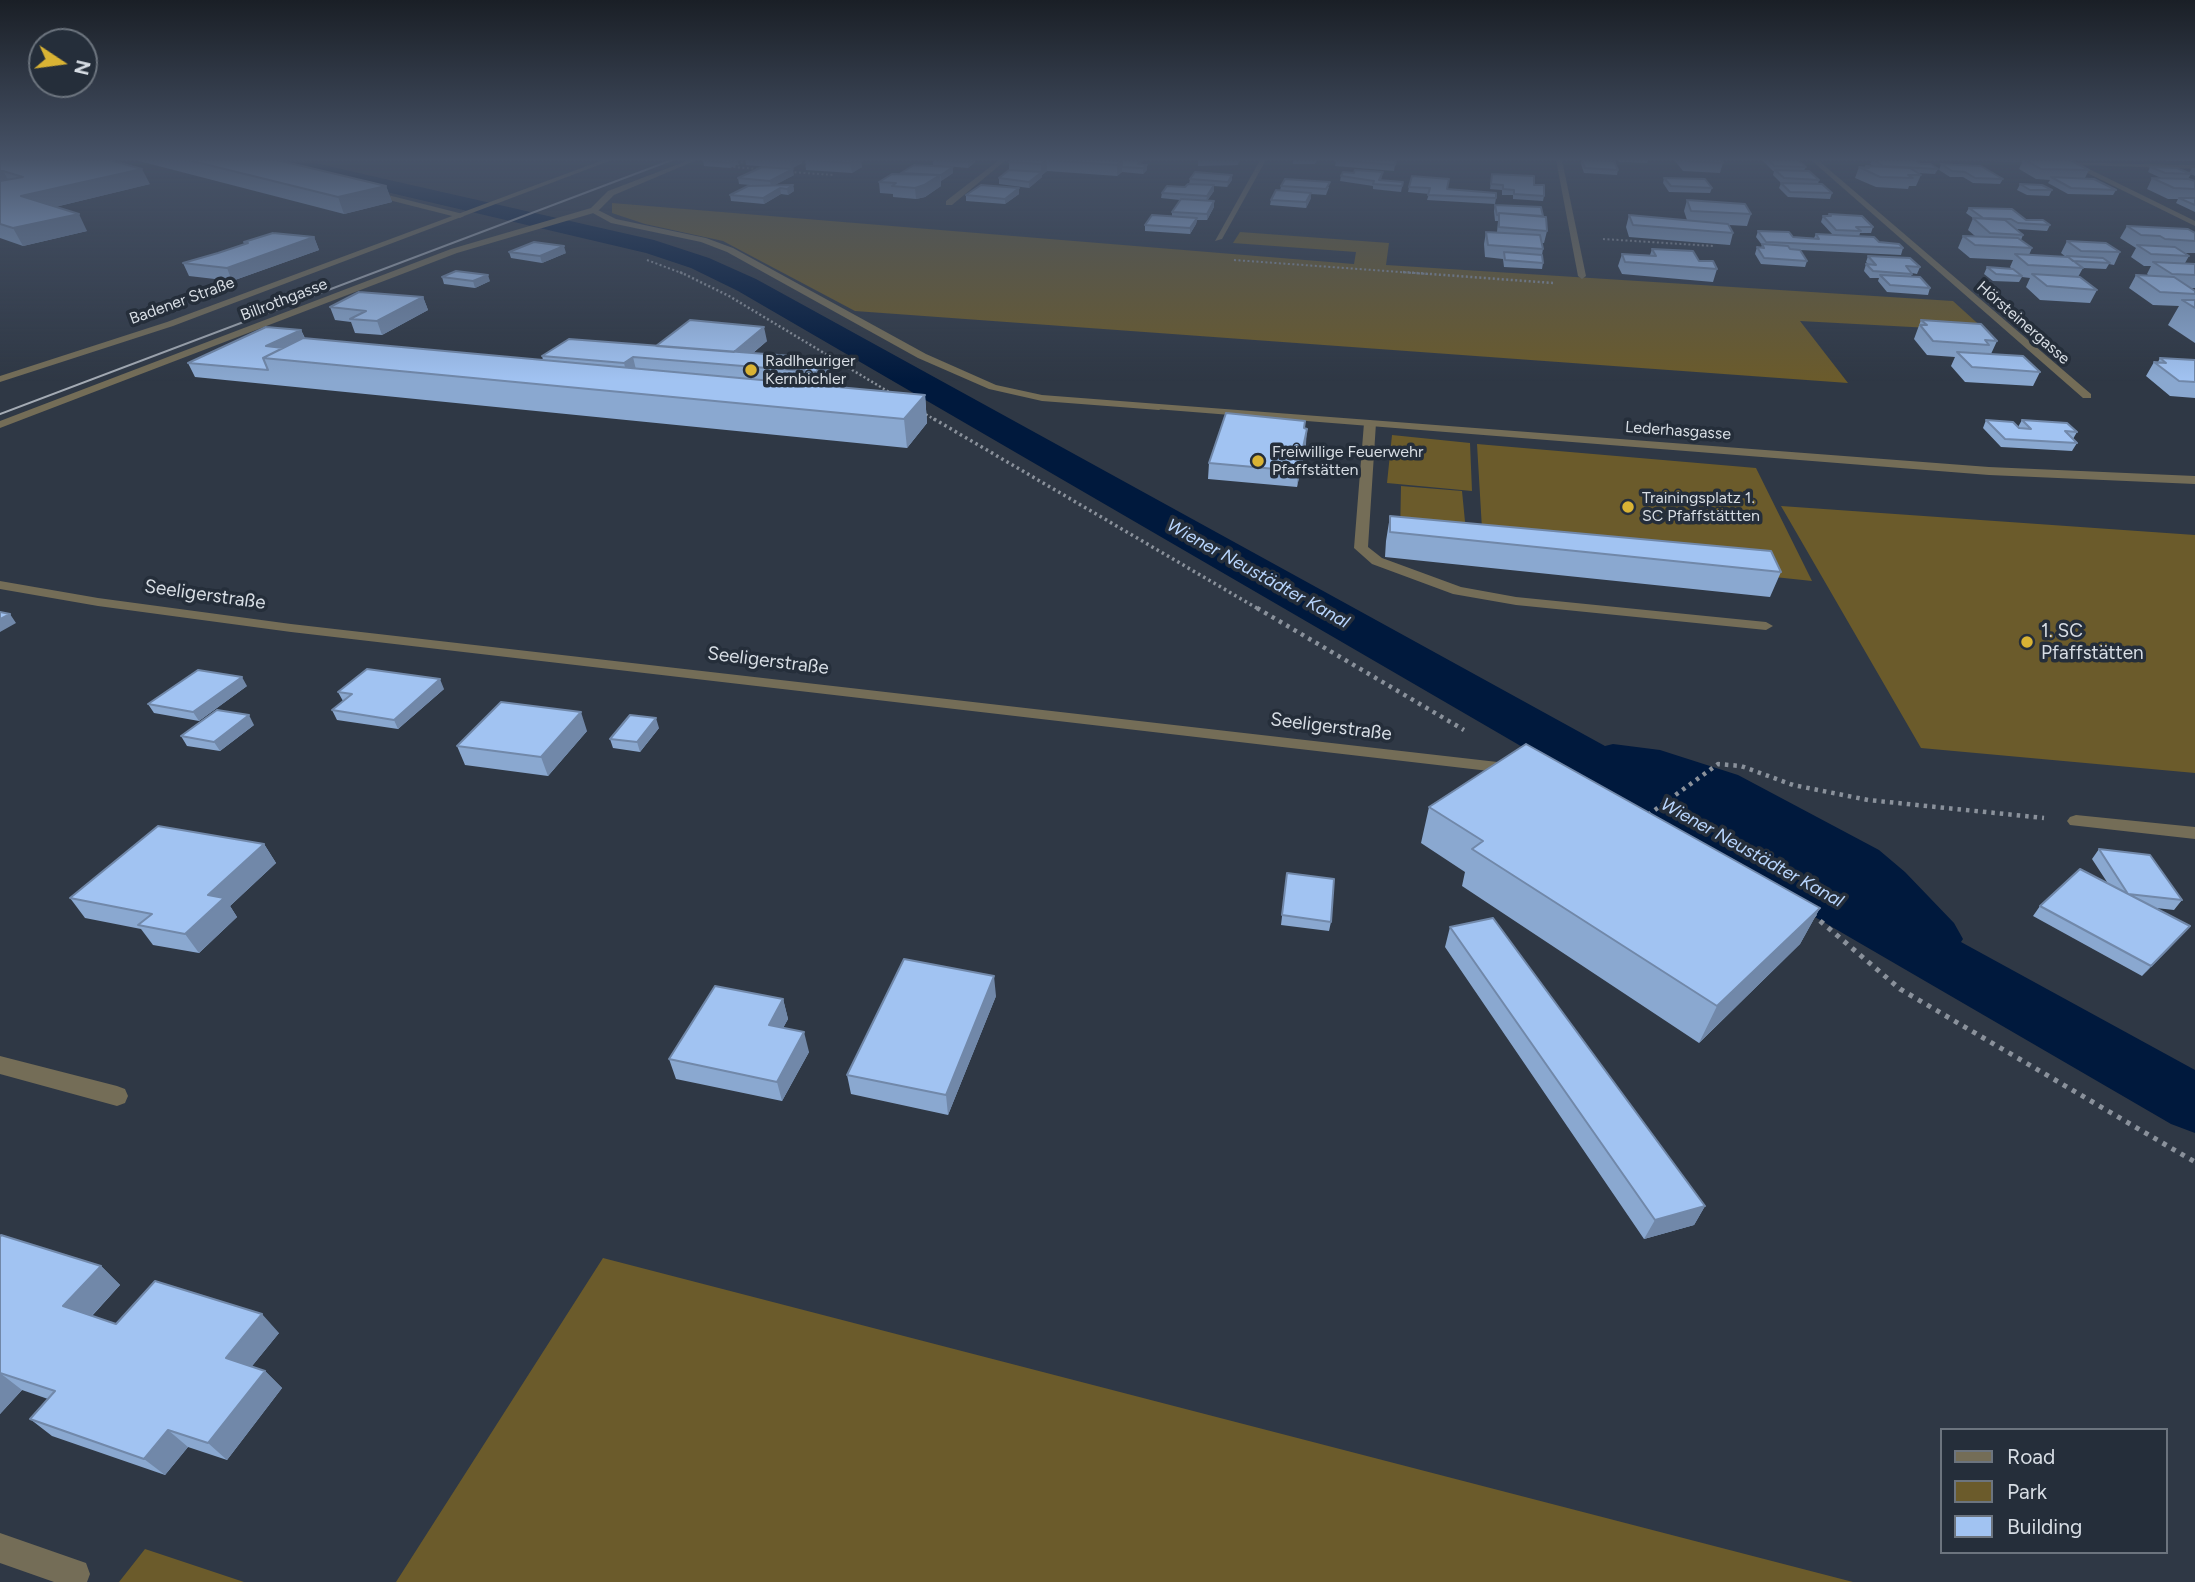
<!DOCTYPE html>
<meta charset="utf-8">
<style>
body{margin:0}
#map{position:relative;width:2195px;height:1582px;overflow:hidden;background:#2f3845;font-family:Figtree,sans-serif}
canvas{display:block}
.legend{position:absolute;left:1940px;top:1428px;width:228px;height:126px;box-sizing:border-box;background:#252e3a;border:2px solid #6c747e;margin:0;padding:9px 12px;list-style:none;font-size:21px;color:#d7dde4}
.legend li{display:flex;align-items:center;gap:14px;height:35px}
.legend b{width:35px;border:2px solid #6c747e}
.north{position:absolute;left:28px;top:28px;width:70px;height:70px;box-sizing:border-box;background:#252e3a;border:2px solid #6c747e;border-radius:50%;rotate:103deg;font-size:19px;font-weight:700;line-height:28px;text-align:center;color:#d7dde4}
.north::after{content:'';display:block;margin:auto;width:24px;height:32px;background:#d9b334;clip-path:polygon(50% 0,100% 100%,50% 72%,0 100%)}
</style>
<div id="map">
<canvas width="2195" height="1582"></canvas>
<ul class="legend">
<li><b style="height:9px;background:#746d57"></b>Road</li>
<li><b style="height:19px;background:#6b5b2b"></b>Park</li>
<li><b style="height:19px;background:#a1c3f2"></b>Building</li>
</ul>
<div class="north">N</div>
</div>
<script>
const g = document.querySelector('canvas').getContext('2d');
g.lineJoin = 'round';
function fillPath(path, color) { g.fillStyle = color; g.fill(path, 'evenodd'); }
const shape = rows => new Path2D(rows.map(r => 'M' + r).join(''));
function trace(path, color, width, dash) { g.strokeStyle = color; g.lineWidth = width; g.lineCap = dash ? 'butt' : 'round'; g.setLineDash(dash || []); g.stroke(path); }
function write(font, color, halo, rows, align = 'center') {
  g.font = font + ' Figtree,sans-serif'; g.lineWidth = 7; g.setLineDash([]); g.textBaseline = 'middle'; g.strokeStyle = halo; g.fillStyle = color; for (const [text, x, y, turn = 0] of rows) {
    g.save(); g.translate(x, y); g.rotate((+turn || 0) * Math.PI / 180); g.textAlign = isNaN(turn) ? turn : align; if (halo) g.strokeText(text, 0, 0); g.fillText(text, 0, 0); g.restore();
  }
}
const green = shape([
 [612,203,1354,264,1356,252,1233,243,1240,232,1389,243,1386,265,1953,301,1986,331,1800,321,1848,383,855,311,723,241,645,224,612,213],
 [1392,435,1470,443,1472,491,1387,483],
 [1477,444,1756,468,1812,581,1483,546],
 [1401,486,1462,491,1467,542,1400,536],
 [1781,506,2195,535,2195,773,1921,748],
 [603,1258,1853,1582,396,1582],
 [145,1549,244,1582,119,1582]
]);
const canal = shape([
 [266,160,301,160,654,240,709,258,756,279,1605,746,1613,744,1660,750,1738,775,1879,850,1905,872,1954,923,1963,939,1961,942,2195,1070,2195,1133,2171,1124,738,291,691,268,646,253,276,166,269,164,266,160]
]);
const pathFar4 = shape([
 [743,162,732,167,760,169],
 [790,172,834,175],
 [1603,239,1713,246],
 [647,260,684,274],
 [1234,260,1428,274]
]);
const pathFar3 = shape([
 [680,272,729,296,894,395],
 [1403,272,1553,283],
 [922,412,937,421]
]);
const pathFar2 = shape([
 [934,419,1260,610]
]);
const pathFar1 = shape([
 [1257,608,1464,730],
 [1648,815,1718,764,1741,766,1793,785,1868,800,2044,818]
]);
const path = shape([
 [1812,914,1900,989,2195,1162]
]);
const service = shape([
 [368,190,463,214,464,216,460,218,365,194,368,190],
 [594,208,616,219,706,238,733,248,926,354,996,385,1042,395,1159,404,1164,407,1159,410,1042,401,989,389,918,358,727,252,701,242,611,223,591,212,594,208],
 [1370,420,1376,423,1368,547,1382,558,1461,587,1516,597,1766,622,1773,626,1766,630,1516,605,1453,594,1372,564,1354,548,1364,423,1370,420],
 [0,1056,117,1086,125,1089,128,1096,125,1103,117,1106,0,1074,0,1056]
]);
const minor = shape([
 [689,160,697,160,614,195,597,212,457,253,0,428,0,421,451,249,591,208,608,191,689,160],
 [999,160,1006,160,952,205,946,205,946,201,999,160],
 [1260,160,1266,160,1222,239,1215,241,1260,160],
 [1556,160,1562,160,1586,276,1582,279,1578,276,1556,160],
 [1811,160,1818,160,2091,394,2091,398,2083,398,1811,160],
 [1968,160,2195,165,2195,169,2081,165,2195,221,2195,226,2077,168,2078,165,1968,160],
 [1159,404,1989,467,2195,476,2195,484,1989,475,1155,409,1154,407,1159,404],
 [0,581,98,598,291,624,1515,764,1524,769,1515,774,291,632,98,606,0,589,0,581],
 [2076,815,2195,827,2195,839,2070,825,2067,821,2070,817,2076,815],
 [0,1533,86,1563,90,1574,87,1582,54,1582,0,1563,0,1533]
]);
const tertiary = shape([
 [603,160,612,160,173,326,0,382,0,376,167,322,603,160]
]);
const tram = shape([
 [0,414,672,160]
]);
const wall = shape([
 [0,160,150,184,55,207,87,231,23,246,0,238],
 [135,160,277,160,386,186,392,202,344,214],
 [703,160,738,160,738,164,730,168,704,166],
 [745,160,802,160,802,163,791,169,746,165],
 [805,160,861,160,862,167,852,173,806,170],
 [933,160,975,162,968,168,933,165],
 [1012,160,1141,161,1141,164,1147,170,1143,174,1122,172,1117,176,1047,171,1042,175,1042,177,1029,188,999,184,999,178,1009,170,1009,162],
 [1198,160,1240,160,1238,165,1198,166],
 [1293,160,1317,160,1315,164,1293,164],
 [1336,160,1396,160,1394,171,1335,166],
 [1582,160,1618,170,1617,175,1584,173,1581,164],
 [1618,160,1648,160,1647,163,1619,162],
 [1674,160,1721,160,1723,163,1720,173,1683,171],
 [1762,160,1798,160,1806,167,1804,171,1819,180,1818,184,1832,193,1830,199,1788,197,1779,188,1781,183,1773,175,1774,171,1773,171],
 [1872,160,1915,160,1921,164,1938,169,1935,174,1918,173,1921,175,1916,186,1909,186,1908,189,1876,187,1855,178,1859,167,1865,168,1866,166,1873,166,1870,164],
 [2023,160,2049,160,2089,170,2085,178,2116,190,2113,195,2068,194,2048,183,2050,180,2036,179,2019,169],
 [2166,160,2195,160,2195,161,2168,161],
 [1941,164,2003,179,2000,184,1973,183,1963,177,1950,177,1939,170],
 [2150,167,2189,173,2192,168,2195,168,2195,176,2191,174,2188,179,2195,181,2195,212,2176,203,2178,199,2168,199,2147,189,2152,178,2161,178,2148,172],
 [1383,172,1381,180,1403,182,1401,192,1373,189,1373,186,1340,181,1341,176,1354,173],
 [901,173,953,173,941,181,941,186,925,197,916,199,893,197,893,194,880,193,879,182,901,174],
 [1492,174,1534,185,1544,196,1543,201,1513,199,1513,195,1502,195,1502,190,1490,189],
 [794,175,773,186,793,185,794,191,788,195,781,194,764,204,731,201,730,195,761,186,739,184,738,178],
 [1664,178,1712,188,1710,193,1669,192,1663,183],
 [1190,179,1232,180,1227,187,1214,186,1214,191,1207,201,1214,201,1214,207,1207,220,1197,220,1196,224,1190,234,1145,231,1145,225,1172,216,1172,212,1180,200,1161,198,1162,193,1185,187,1189,184],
 [2020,184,2052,190,2049,196,2027,195,2017,190],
 [1281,186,1329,187,1326,195,1311,194,1311,198,1306,208,1270,205,1271,200,1280,191],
 [1409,187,1447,189,1496,198,1495,204,1427,200,1429,194,1408,192],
 [1019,188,1019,194,1005,204,966,201,966,195],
 [1687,200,1751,214,1747,226,1729,225,1733,233,1730,245,1629,237,1626,227,1629,215,1687,220,1684,211],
 [1495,205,1547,231,1544,243,1542,243,1543,249,1542,255,1543,263,1542,269,1504,267,1503,259,1485,257,1484,244,1486,232,1497,232,1498,221,1495,221,1494,211],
 [1969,208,2050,225,2047,231,2017,229,2023,235,2021,240,2032,248,2029,255,2066,257,2061,253,2067,241,2120,252,2114,265,2109,264,2106,269,2083,268,2078,277,2097,290,2090,303,2040,300,2026,287,2030,278,2022,277,2019,282,1993,281,1984,274,1987,267,2012,269,2010,267,2013,260,1970,258,1958,248,1963,236,1975,236,1968,230,1973,218,1966,213],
 [1829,214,1873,227,1871,233,1860,233,1859,237,1903,248,1901,255,1800,250,1807,261,1805,267,1761,264,1755,254,1757,247,1761,248,1762,245,1756,237,1758,231,1793,237,1814,238,1816,234,1833,235,1821,222,1823,216,1828,216],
 [2127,226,2195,233,2195,253,2184,253,2189,256,2185,263,2195,264,2195,288,2190,288,2195,291,2195,343,2168,325,2179,306,2153,305,2129,288,2136,275,2149,276,2147,274,2151,266,2144,266,2131,257,2136,248,2120,238],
 [314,237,319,250,232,281,189,276,183,263,218,253,245,244,244,242],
 [1652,249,1699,261,1717,269,1713,282,1622,274,1618,266,1622,254,1650,255],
 [509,252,566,253,542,263,511,258],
 [1868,256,1920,267,1917,274,1912,273,1911,277,1930,288,1928,295,1887,292,1878,281,1879,278,1870,278,1864,271,1866,264,1868,264,1866,262],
 [442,277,490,281,475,288,444,284],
 [423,297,428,310,382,335,355,333,351,322,335,320,330,307],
 [1921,320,1997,341,1991,354,2040,372,2033,386,1965,382,1951,366,1955,357,1927,355,1914,339],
 [301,330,305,338,543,360,542,356,656,346,767,341,753,353,831,359,834,380,827,386,925,395,927,423,907,448,195,377,188,363],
 [2160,358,2195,360,2195,398,2170,396,2146,376,2154,362,2158,362],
 [1986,420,2018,427,2022,420,2077,432,2073,439,2077,443,2072,451,2001,447,1983,428],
 [1305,421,1304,428,1306,444,1297,487,1208,479,1209,463],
 [1390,516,1781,572,1770,597,1385,557,1386,541],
 [247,686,199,721,154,713,148,704],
 [444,689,398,729,337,720,332,710,343,701,338,692],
 [254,725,220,751,187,746,181,736],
 [659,728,640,752,613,748,610,739],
 [587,731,548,776,465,765,457,746],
 [1429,807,1820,908,1800,944,1699,1043,1462,886,1465,872,1421,843],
 [264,844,276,863,230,906,237,917,199,953,153,945,141,929,85,918,70,898],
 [2099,849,2182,900,2174,910,2156,908,2182,935,2142,976,2033,916,2040,906,2107,882,2092,859],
 [1287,873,1331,922,1329,931,1281,925],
 [1450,927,1705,1206,1694,1225,1644,1239,1445,947],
 [996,996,948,1115,851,1094,847,1075],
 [783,999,788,1019,783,1028,809,1052,782,1101,676,1079,669,1059],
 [0,1237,101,1266,120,1285,92,1316,116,1324,279,1333,252,1366,265,1371,282,1388,227,1460,188,1447,165,1475,52,1436,30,1419,48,1399,22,1390,0,1414]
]);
const shadedWall = shape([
 [735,160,738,160,738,164,730,168,729,163],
 [790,160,802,160,802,163,791,169],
 [856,160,861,160,862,167,852,173,850,163],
 [971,160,975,160,975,162,968,168,968,162],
 [1047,160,1047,171,1042,175,1042,177,1029,188,1029,182,1041,172,1041,164],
 [1122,161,1122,172,1117,176,1117,165],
 [1147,165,1147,170,1143,174,1143,168],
 [953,167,953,173,941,181,941,175],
 [142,169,150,184,30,213,21,196],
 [793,169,794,175,771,187,770,181],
 [0,171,3,171,12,186,0,189],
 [940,175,941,186,925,197,916,199,915,188],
 [1232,175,1232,180,1227,187,1228,182],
 [793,185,794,191,788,195,787,189],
 [1214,185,1214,191,1206,202,1207,196],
 [386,186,392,202,344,214,338,197],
 [780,188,781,194,764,204,763,198],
 [1019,188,1019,194,1005,204,1005,199],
 [1311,193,1311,198,1306,208,1306,202],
 [1214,201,1214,207,1207,220,1207,214],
 [79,214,87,231,23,246,13,228],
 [1197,218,1196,224,1190,234,1190,228],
 [314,237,319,250,232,281,227,268],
 [564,246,566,253,542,263,540,256],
 [488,275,490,281,475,288,473,281],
 [423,297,428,310,382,335,377,321],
 [764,327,767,341,737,366,727,357],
 [301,330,307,344,275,359,266,346],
 [633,357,638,378,629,384,624,363],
 [831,359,834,380,819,394,816,372],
 [925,395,927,423,907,448,904,419],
 [1307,429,1306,444,1297,487,1298,471],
 [10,614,16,623,0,632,0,619],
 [242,677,247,686,199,721,193,712],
 [440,679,444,689,398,729,394,720],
 [581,712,587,731,548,776,541,757],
 [249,715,254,725,220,751,214,742],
 [656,718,659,728,640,752,637,742],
 [264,844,276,863,230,906,237,917,199,953,185,934,208,895],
 [1820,908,1800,944,1699,1043,1717,1006],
 [2190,926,2182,935,2142,976,2151,966],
 [994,976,996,996,948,1115,946,1095],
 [783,999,788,1019,774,1044,769,1025],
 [804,1032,809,1052,782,1101,777,1082],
 [1705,1206,1694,1225,1644,1239,1655,1220],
 [101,1266,120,1285,84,1324,63,1306],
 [262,1314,279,1333,244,1376,226,1358],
 [265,1371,282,1388,227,1460,208,1443],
 [0,1373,22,1390,0,1414],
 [168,1430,188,1447,165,1475,144,1459]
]);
const building = shape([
 [0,160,110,160,142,169,21,196,79,214,13,228,0,224,0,181,23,177,3,171,0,171,0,160],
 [188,160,277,160,386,186,338,197,188,160],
 [703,160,735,160,729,163,703,160],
 [814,160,856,160,850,163,814,160],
 [933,160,971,160,968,162,933,160],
 [1012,160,1098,160,1122,161,1117,165,1047,160,1041,164,1009,162,1012,160],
 [1107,160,1129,160,1141,161,1138,164,1147,165,1143,168,1122,167,1122,161,1107,160],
 [1336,160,1396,160,1395,165,1336,160],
 [1582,160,1614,161,1618,170,1585,168,1582,160],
 [1685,160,1721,160,1723,163,1686,161,1685,160],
 [1769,160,1798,160,1806,167,1774,166,1769,160],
 [1874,160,1915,160,1921,164,1931,164,1938,169,1883,166,1874,160],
 [2025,160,2070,160,2089,170,2041,169,2025,160],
 [1941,164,1981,166,2003,179,1975,178,1965,172,1952,171,1941,164],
 [914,165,953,167,941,175,901,173,914,165],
 [1866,166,1910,168,1921,175,1908,175,1913,178,1880,177,1859,167,1869,168,1866,166],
 [762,167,793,169,770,181,738,178,762,167],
 [2150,167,2177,168,2191,174,2165,173,2150,167],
 [1009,170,1042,172,1029,182,999,178,1009,170],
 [1355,170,1383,172,1379,180,1403,182,1402,186,1373,184,1374,181,1341,176,1343,172,1354,173,1355,170],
 [1775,170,1809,171,1819,180,1784,178,1775,170],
 [1195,172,1232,175,1228,182,1190,179,1195,172],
 [892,174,940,175,924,185,915,188,892,186,896,183,879,182,892,174],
 [1492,174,1534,176,1534,185,1544,185,1544,196,1514,194,1514,190,1503,189,1503,185,1491,184,1492,174],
 [1412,176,1449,179,1447,189,1496,193,1496,198,1428,195,1430,188,1409,187,1412,176],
 [2051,177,2094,179,2116,190,2071,188,2051,177],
 [1664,178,1705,179,1712,188,1671,186,1664,178],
 [2152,178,2189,179,2195,181,2195,189,2174,188,2152,178],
 [1285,179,1330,182,1326,189,1281,186,1285,179],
 [1781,183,1822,184,1832,193,1790,192,1781,183],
 [1188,184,1214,185,1207,196,1162,193,1167,186,1185,187,1188,184],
 [2020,184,2042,185,2052,190,2030,190,2020,184],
 [793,185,787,189,780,188,763,198,730,195,748,186,793,185],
 [981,185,1019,188,1005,199,966,195,981,185],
 [1276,190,1311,193,1306,202,1271,200,1276,190],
 [2179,198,2195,198,2195,205,2179,198],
 [1181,199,1214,201,1207,214,1172,212,1181,199],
 [1687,200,1745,204,1751,214,1691,211,1687,200],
 [1495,205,1541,207,1543,216,1499,213,1499,215,1497,215,1495,205],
 [1969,208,2012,209,2026,220,2043,220,2050,225,2018,223,2011,219,1983,218,1969,208],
 [1499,213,1546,217,1547,231,1499,227,1499,213],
 [1829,214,1862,216,1873,227,1856,227,1861,231,1836,230,1823,216,1831,216,1829,214],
 [1152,215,1197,218,1190,228,1145,225,1152,215],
 [1629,215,1728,224,1733,233,1633,225,1629,215],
 [1973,218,2005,220,2023,235,1990,233,1973,218],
 [2127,226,2188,229,2195,233,2195,241,2165,239,2160,236,2141,235,2127,226],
 [1758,231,1789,232,1793,237,1819,239,1816,234,1874,237,1879,242,1899,244,1903,248,1766,242,1758,231],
 [1486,232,1540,235,1543,249,1488,245,1486,232],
 [273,233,314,237,227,268,183,263,218,253,248,243,244,242,273,233],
 [1963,236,2018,238,2032,248,1975,245,1963,236],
 [2067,241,2106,243,2120,252,2081,251,2067,241],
 [534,242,564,246,540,256,509,252,534,242],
 [1762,244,1788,246,1790,249,1800,250,1807,261,1764,258,1757,247,1764,248,1762,244],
 [2137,245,2175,247,2189,256,2151,254,2137,245],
 [1652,249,1693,251,1699,261,1713,261,1717,269,1625,262,1622,254,1656,256,1652,249],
 [1504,252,1542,255,1543,263,1505,260,1504,252],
 [2015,254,2068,257,2083,268,2028,265,2015,254],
 [1868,256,1910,258,1920,267,1906,266,1912,274,1873,271,1866,264,1876,265,1868,256],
 [2067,256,2103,258,2110,263,2073,261,2067,256],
 [2153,262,2195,264,2195,275,2172,274,2153,262],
 [1987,267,2013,269,2022,276,1996,274,1987,267],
 [456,271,488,275,473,281,442,277,456,271],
 [2032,274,2080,277,2097,290,2047,286,2032,274],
 [1880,275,1920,277,1930,288,1890,285,1880,275],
 [2136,275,2174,277,2195,291,2195,294,2160,292,2136,275],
 [359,292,423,297,377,321,350,319,366,311,330,307,359,292],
 [2182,300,2195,300,2195,308,2182,300],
 [690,320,764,327,734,352,656,346,690,320],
 [1921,320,1981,324,1997,341,1985,340,1989,345,1933,341,1920,325,1927,325,1921,320],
 [266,327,301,330,266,346,283,348,263,358,268,370,188,363,266,327],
 [303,338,925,395,904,419,263,358,303,338],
 [569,339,831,359,816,372,633,357,624,363,542,356,569,339],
 [1957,352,2023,356,2040,372,1972,367,1957,352],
 [2160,358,2195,360,2195,382,2179,381,2154,362,2166,363,2160,358],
 [1226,413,1305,421,1304,428,1307,429,1298,471,1209,463,1226,413],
 [1986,420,2013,422,2019,428,2031,429,2022,420,2067,423,2077,432,2065,431,2077,443,2005,439,1986,420],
 [1390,516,1771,551,1781,572,1390,532,1390,516],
 [0,612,10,614,0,619,0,612],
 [367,669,440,679,394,720,332,710,352,694,338,692,367,669],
 [198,670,242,677,193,712,148,704,198,670],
 [501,702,581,712,541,757,457,746,501,702],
 [217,710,249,715,214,742,181,736,217,710],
 [630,715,656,718,637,742,610,739,630,715],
 [1526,744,1820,908,1717,1006,1472,849,1483,841,1429,807,1526,744],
 [158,826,264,844,208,895,224,898,185,934,138,925,152,914,70,898,158,826],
 [2099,849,2150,855,2182,900,2128,894,2099,849],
 [2080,869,2190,926,2151,966,2040,906,2080,869],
 [1287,873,1334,879,1331,922,1282,915,1287,873],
 [1493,918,1705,1206,1655,1220,1450,927,1493,918],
 [904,959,994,976,946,1095,847,1075,904,959],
 [715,986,783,999,769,1025,804,1032,777,1082,669,1059,715,986],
 [1,1235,101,1266,63,1306,116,1324,155,1281,262,1314,226,1358,265,1371,208,1443,168,1430,144,1459,30,1419,55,1391,0,1373,0,1237,1,1235]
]);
const markers = [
 [751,370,7,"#d9b334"],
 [1258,461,7,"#d9b334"],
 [1628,507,7,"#d9b334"],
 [2027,642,7,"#d9b334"]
];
const farStreetnames = [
 ["Billrothgasse",284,300,-21],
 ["Badener Straße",182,301,-20],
 ["Hörsteinergasse",2023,323,41],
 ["Lederhasgasse",1678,431,4]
];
const farPoinames = [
 ["Radlheuriger",765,361],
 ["Kernbichler",765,379],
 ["Freiwillige Feuerwehr",1272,452],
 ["Pfaffstätten",1272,470],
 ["Trainingsplatz 1.",1642,498],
 ["SC Pfaffstättten",1642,516]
];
const farWaternames = [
 ["Wiener Neustädter Kanal",1258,574,29],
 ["Wiener Neustädter Kanal",1752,853,29]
];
const streetNames = [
 ["Seeligerstraße",205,595,8],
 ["Seeligerstraße",768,661,7],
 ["Seeligerstraße",1331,727,7]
];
const poiNames = [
 ["1. SC",2041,631],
 ["Pfaffstätten",2041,653]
];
fillPath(green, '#6b5b2b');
fillPath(canal, '#00193d');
trace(pathFar4, '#8a919b', 2, [2, 2.5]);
trace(pathFar3, '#8a919b', 2.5, [2, 2.5]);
trace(pathFar2, '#8a919b', 3.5, [2.5, 3.5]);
trace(pathFar1, '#8a919b', 4.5, [3.5, 5]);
trace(path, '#8a919b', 5, [4.5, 6]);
fillPath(service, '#746d57');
fillPath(minor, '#746d57');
fillPath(tertiary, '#746d57');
trace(tram, '#a4abb4', 2);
fillPath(wall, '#8aa8d0');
fillPath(shadedWall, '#7188a9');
fillPath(building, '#a1c3f2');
trace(building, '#7188a9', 2);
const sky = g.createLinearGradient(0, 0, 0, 381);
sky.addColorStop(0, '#1a1f26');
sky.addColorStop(0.42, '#475368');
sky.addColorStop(1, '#47536800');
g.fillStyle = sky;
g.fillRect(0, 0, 2195, 381);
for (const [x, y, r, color] of markers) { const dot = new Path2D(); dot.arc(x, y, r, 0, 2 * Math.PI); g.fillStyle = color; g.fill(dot); trace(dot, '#252e3a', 2.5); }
write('16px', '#d7dde4', '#252e3a', farStreetnames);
write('16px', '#d7dde4', '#252e3a', farPoinames, 'left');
write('italic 18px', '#b9d6fe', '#252e3a', farWaternames);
write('19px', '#d7dde4', '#252e3a', streetNames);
write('19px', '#d7dde4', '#252e3a', poiNames, 'left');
</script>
